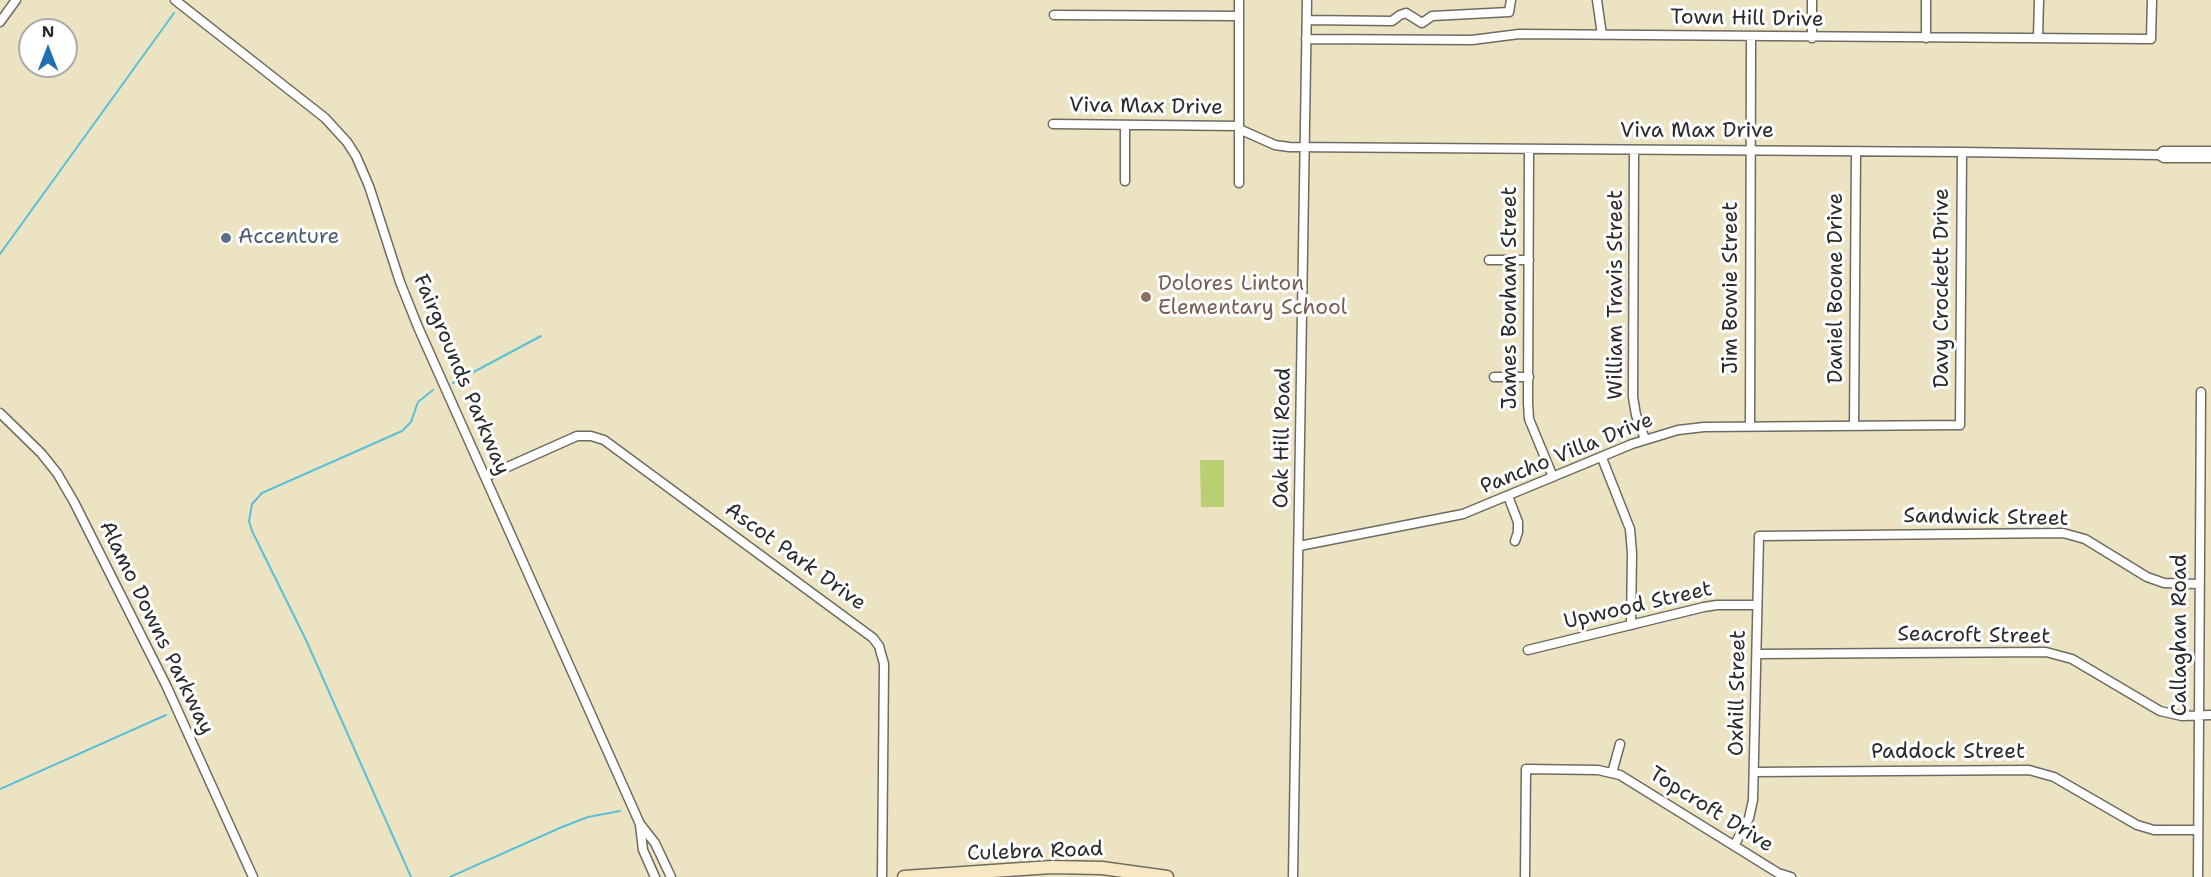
<!DOCTYPE html>
<style>
body{margin:0}
#map{position:relative;width:2211px;height:877px;overflow:hidden;background:#ece3c3;font-family:"Shantell Sans",sans-serif}
canvas{display:block}
.north{position:absolute;left:18px;top:18px;width:60px;height:60px;box-sizing:border-box;background:#fff;border:2px solid #aaa;border-radius:50%;rotate:0deg;font-size:16px;font-weight:700;line-height:24px;text-align:center;color:#2b2b2b}
.north::after{content:'';display:block;margin:auto;width:21px;height:27px;background:#1f6fb2;clip-path:polygon(50% 0,100% 100%,50% 72%,0 100%)}
</style>
<div id="map">
<canvas width="2211" height="877"></canvas>
<div class="north">N</div>
</div>
<script>
const g = document.querySelector('canvas').getContext('2d');
g.lineJoin = 'round';
function fillPath(path, color) { g.fillStyle = color; g.fill(path, 'evenodd'); }
const shape = rows => new Path2D(rows.map(r => 'M' + r).join(''));
function trace(path, color, width, dash) { g.strokeStyle = color; g.lineWidth = width; g.lineCap = dash ? 'butt' : 'round'; g.setLineDash(dash || []); g.stroke(path); }
function write(font, color, halo, rows, align = 'center') {
  g.font = font + ' "Shantell Sans",sans-serif'; g.lineWidth = 6; g.setLineDash([]); g.textBaseline = 'middle'; g.strokeStyle = halo; g.fillStyle = color; for (const [text, x, y, turn = 0] of rows) {
    g.save(); g.translate(x, y); g.rotate((+turn || 0) * Math.PI / 180); g.textAlign = isNaN(turn) ? turn : align; if (halo) g.strokeText(text, 0, 0); g.fillText(text, 0, 0); g.restore();
  }
}
const green = shape([
 [1200,460,1224,460,1224,507,1201,507]
]);
const stream = shape([
 [0,254,174,13],
 [453,383,541,336],
 [0,789,166,715],
 [411,877,306,640,252,531,249,521,252,504,262,493,402,431,411,422,418,402,433,390],
 [450,877,562,827,588,817,620,811]
]);
const street = shape([
 [175,0,325,118,347,142,356,156,369,186,400,282,418,327,640,824,655,843,671,877],
 [1239,0,1239,183],
 [1597,0,1602,35],
 [1054,15,1239,16],
 [1307,20,1392,21,1400,15,1406,13,1422,23,1432,16,1509,12,1511,0],
 [0,22,16,0],
 [1812,38,1812,0],
 [1926,38,1926,0],
 [2038,38,2039,0],
 [1306,39,1472,40,1519,34,2151,39,2152,0],
 [1053,124,1239,126],
 [1125,125,1125,181],
 [1239,129,1275,145,1289,147,1962,152,2159,155,2164,158,2211,158],
 [1529,149,1528,403,1529,419,1553,477],
 [1634,150,1633,397,1636,415,1645,439],
 [2159,155,2163,151,2211,151],
 [1489,260,1529,260],
 [1494,377,1529,377],
 [0,413,41,453,57,473,74,502,166,685,253,877],
 [1750,426,1751,37],
 [1854,426,1856,151],
 [1602,458,1630,529,1632,553,1631,625],
 [485,477,577,436,591,436,604,440,873,638,879,646,884,664,882,877],
 [1508,496,1518,522,1518,532,1515,541],
 [1299,546,1463,514,1632,444,1678,430,1704,427,1960,425,1962,152],
 [1528,650,1704,607,1717,605,1757,605],
 [1757,654,2046,652,2072,659,2160,711,2182,716,2211,715],
 [1754,772,2029,770,2054,777,2137,825,2154,830,2198,830],
 [1612,773,1620,744],
 [640,825,643,850,655,877],
 [1734,846,1749,818,1753,800,1759,536,2063,533,2085,539,2147,577,2164,583,2199,584],
 [1293,877,1307,0],
 [1525,877,1526,769,1598,770,1620,775,1778,873,1791,877],
 [2198,877,2201,392]
]);
const secondary = shape([
 [904,877,1052,867,1102,868,1167,877]
]);
const markers = [
 [226,238,6,"#5c6f8a"],
 [1146,297,6,"#8d6e63"]
];
const streetNames = [
 ["Town Hill Drive",1747,19,1],
 ["Viva Max Drive",1146,107,1],
 ["Viva Max Drive",1697,132],
 ["Jim Bowie Street",1732,288,-90],
 ["Daniel Boone Drive",1837,288,-90],
 ["Davy Crockett Drive",1943,288,-90],
 ["William Travis Street",1617,295,-90],
 ["James Bonham Street",1511,298,-90],
 ["Fairgrounds Parkway",461,375,67],
 ["Oak Hill Road",1283,438,-89],
 ["Pancho Villa Drive",1567,454,-22],
 ["Sandwick Street",1986,518,1],
 ["Ascot Park Drive",795,557,36],
 ["Upwood Street",1638,606,-13],
 ["Alamo Downs Parkway",156,628,64],
 ["Callaghan Road",2181,635,-90],
 ["Seacroft Street",1974,636,1],
 ["Oxhill Street",1738,693,-89],
 ["Paddock Street",1948,753],
 ["Topcroft Drive",1711,810,32],
 ["Culebra Road",1035,852,-2]
];
const serviceNames = [
 ["Accenture",238,238]
];
const educationNames = [
 ["Dolores Linton",1158,285],
 ["Elementary School",1158,309]
];
fillPath(green, '#bace72');
trace(stream, '#59c0d6', 2);
trace(street, '#6f6b60', 11);
trace(secondary, '#6f6b60', 15);
trace(street, '#fff', 8);
trace(secondary, '#f7e8c3', 12);
for (const [x, y, r, color] of markers) { const dot = new Path2D(); dot.arc(x, y, r, 0, 2 * Math.PI); g.fillStyle = color; g.fill(dot); trace(dot, '#fff', 2); }
write('21px', '#2b2b2b', '#fff', streetNames);
write('21px', '#4e5e75', '#fff', serviceNames, 'left');
write('21px', '#785e54', '#fff', educationNames, 'left');
</script>
